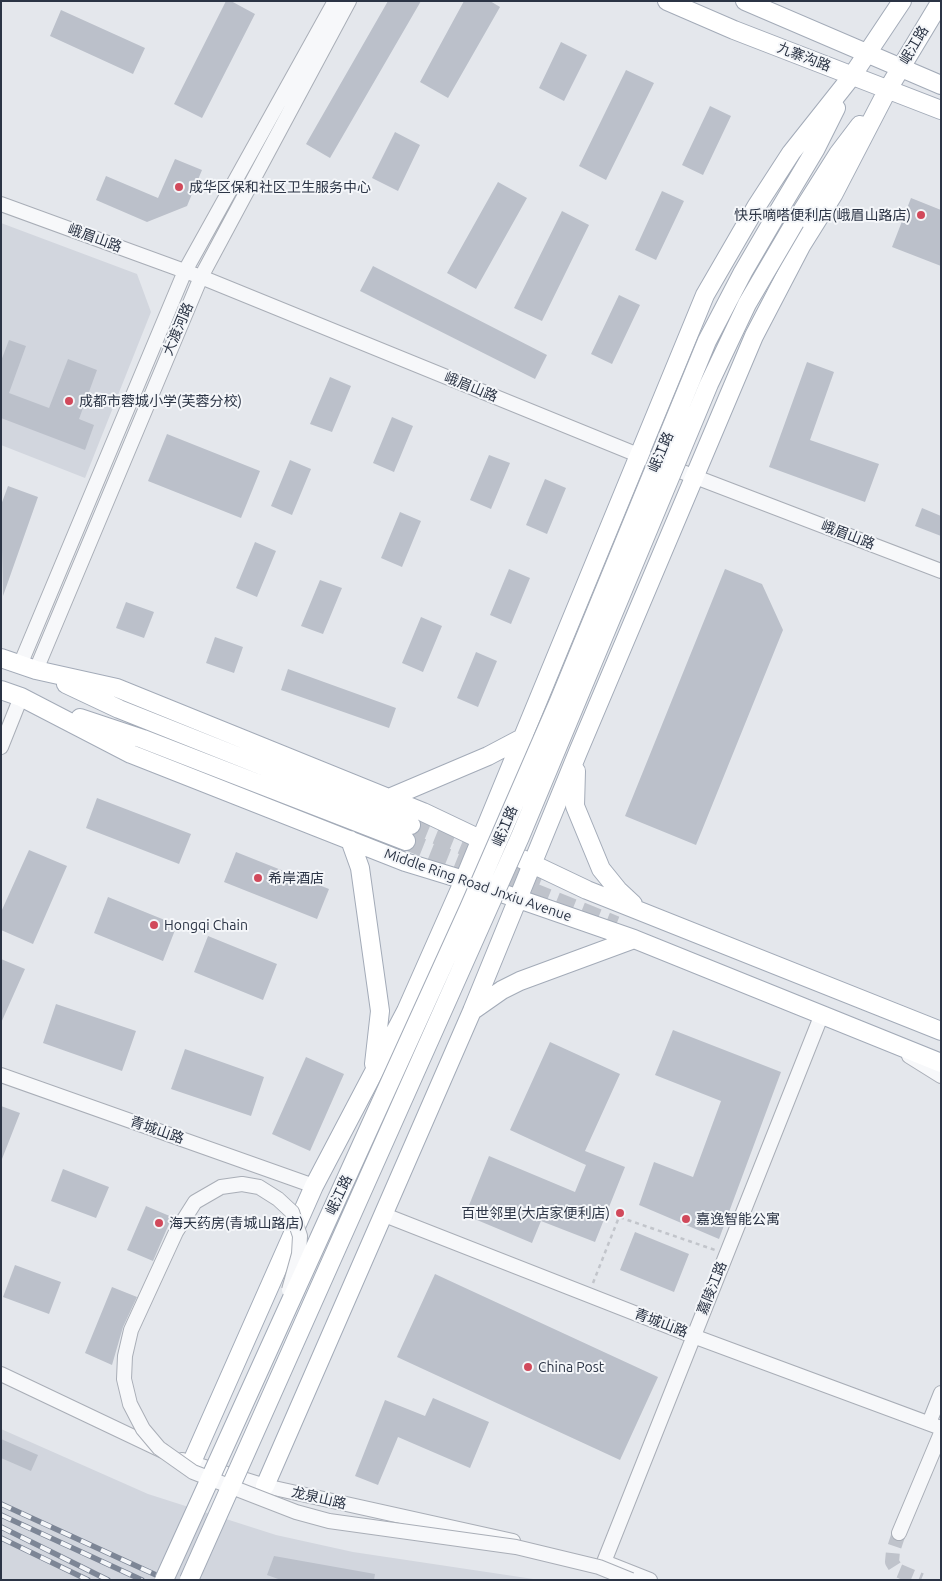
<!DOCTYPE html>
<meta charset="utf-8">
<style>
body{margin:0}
#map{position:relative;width:942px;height:1581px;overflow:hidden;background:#e4e7ec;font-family:Ubuntu,sans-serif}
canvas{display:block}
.frame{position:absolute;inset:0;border:2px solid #2b3445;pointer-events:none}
</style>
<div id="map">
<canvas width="942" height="1581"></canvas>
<div class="frame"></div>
</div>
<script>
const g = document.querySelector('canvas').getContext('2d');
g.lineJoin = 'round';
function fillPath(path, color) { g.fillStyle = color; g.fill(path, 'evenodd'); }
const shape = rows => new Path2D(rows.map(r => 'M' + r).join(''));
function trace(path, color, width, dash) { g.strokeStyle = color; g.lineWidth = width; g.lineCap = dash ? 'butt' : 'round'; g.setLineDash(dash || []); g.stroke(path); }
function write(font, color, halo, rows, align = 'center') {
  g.font = font + ' Ubuntu,"Noto Sans SC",sans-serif'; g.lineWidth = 4; g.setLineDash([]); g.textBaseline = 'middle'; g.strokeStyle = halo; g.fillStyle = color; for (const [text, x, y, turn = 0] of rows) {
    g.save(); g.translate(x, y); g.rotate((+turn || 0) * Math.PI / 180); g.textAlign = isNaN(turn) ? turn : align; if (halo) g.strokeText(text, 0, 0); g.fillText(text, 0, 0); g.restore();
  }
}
const built = shape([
 [1,223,137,274,151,312,85,478,1,445],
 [1,1429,148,1494,276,1535,353,1552,540,1580,1,1580]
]);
const building = shape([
 [226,1,231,1,255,14,202,118,174,104],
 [388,1,421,1,330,158,306,144],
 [464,1,490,1,500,7,448,98,420,82],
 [61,10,145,48,133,74,50,36],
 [561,42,587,55,564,101,539,88],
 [626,70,654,83,606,180,579,166],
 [710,106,731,116,703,175,682,165],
 [395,132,420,145,398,191,372,178],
 [175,159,202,170,187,206,147,222,96,200,106,176,158,198],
 [498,182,527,198,476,289,447,273],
 [662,191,684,201,656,260,635,250],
 [911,198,941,210,941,266,892,247],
 [562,211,589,225,542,321,514,308],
 [373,266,547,355,535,379,360,291],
 [619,295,640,305,612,364,591,354],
 [9,340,26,346,9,393,49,408,68,359,97,370,79,419,94,425,85,450,1,418,1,361],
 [807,362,834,372,810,440,879,464,865,502,769,467],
 [330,377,351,386,332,432,310,424],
 [392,417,413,426,394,472,373,463],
 [167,434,260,471,241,518,148,481],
 [489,455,510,463,491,509,470,500],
 [290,460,311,469,292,515,271,506],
 [545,479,566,488,547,534,526,525],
 [8,486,38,497,3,596,1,505],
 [922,508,941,516,941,536,915,526],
 [400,512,421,521,402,567,381,558],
 [255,542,276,551,257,597,236,588],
 [509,569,530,578,511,624,490,615],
 [725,569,762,584,783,630,696,845,625,816],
 [320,580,342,588,323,634,301,626],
 [126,602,154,612,144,638,116,628],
 [421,617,442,626,423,672,402,663],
 [215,637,243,647,234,673,206,663],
 [476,652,497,661,478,707,457,698],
 [288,669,396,708,389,728,281,690],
 [97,798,191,834,179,864,86,828],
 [29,850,67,866,33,944,1,930,1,912],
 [236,852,329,889,317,919,224,882],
 [108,897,177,925,163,961,94,933],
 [208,936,277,964,263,1000,194,972],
 [1,959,25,969,1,1023],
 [56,1004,136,1031,122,1071,43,1043],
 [673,1030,781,1072,719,1239,639,1205,654,1162,693,1177,721,1101,655,1075],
 [550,1042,620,1074,585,1151,625,1167,595,1242,541,1221,532,1243,465,1215,489,1156,575,1192,586,1165,510,1130],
 [185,1049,264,1077,251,1116,171,1089],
 [306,1057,344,1074,310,1151,272,1134],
 [1,1106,20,1113,2,1159,1,1159],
 [63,1169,109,1187,96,1218,51,1201],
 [146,1206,172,1217,153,1261,127,1250],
 [635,1232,689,1254,674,1292,620,1270],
 [15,1265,61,1282,49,1314,3,1297],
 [435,1274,658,1377,620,1460,397,1357],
 [112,1287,137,1297,123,1327,112,1365,85,1353],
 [433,1398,489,1422,470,1468,398,1437,378,1485,355,1476,385,1400,425,1416],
 [1,1439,38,1455,31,1471,1,1458],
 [274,1556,375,1574,374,1580,281,1580,267,1575]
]);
const minorTunnel = shape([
 [899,1533,893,1551,892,1562,897,1570,921,1580]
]);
const majorTunnel = shape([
 [411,825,542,878],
 [406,841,616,925]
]);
const path = shape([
 [593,1283,619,1217,715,1250]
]);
const minor = shape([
 [1,204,201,277,638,455,941,571],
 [20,665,185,271,335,1],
 [36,670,201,277,349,1],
 [1,747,21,697],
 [909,1056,941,1076],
 [1,1075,314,1186],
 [382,1214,693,1336,941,1428],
 [1,1374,163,1451],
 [929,1423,941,1393],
 [182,1460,265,1486,513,1541],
 [899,1533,941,1433],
 [604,1562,822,1014],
 [607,1563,650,1580]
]);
const major = shape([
 [667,1,734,30,941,110],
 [745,1,941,85],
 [778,212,815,150,836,108],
 [795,222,838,154,860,125],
 [1,658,36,670,117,688,423,812,587,890,941,1031],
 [66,684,119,709,411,825],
 [1,690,21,697,131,754,405,862,464,880,634,939,941,1063],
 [80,718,143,739,406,841],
 [576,771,575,806,601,869,618,890,633,904],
 [389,798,488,756,524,737],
 [350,840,360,868,380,1011,374,1064],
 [472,1011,502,990,520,981,634,939],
 [191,1464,314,1186,406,1011,464,880,705,295,756,207,791,153,852,76,902,1],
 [265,1486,472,1011,578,752,754,336,801,246,833,195,888,89,941,1]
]);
const rail = shape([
 [1,1504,167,1580],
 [1,1515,142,1580],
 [1,1527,108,1580],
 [1,1538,88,1580]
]);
const minorBridge = shape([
 [289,1290,299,1254,300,1236,292,1212,278,1199,259,1187,242,1184,221,1187,195,1202,176,1232,131,1330,125,1356,124,1379,130,1404,143,1429,159,1448,193,1472,296,1512,329,1521,516,1547,599,1567,631,1580]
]);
const majorBridge = shape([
 [164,1580,469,908,559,701,707,341,743,272,778,212],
 [189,1580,520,837,709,384,747,304,795,222]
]);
const markers = [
 [179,187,5,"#d1495b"],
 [921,215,5,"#d1495b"],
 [69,401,5,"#d1495b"],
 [258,878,5,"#d1495b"],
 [154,925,5,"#d1495b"],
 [620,1213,5,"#d1495b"],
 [686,1219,5,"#d1495b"],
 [159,1223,5,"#d1495b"],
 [528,1367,5,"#d1495b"]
];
const streetNames = [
 ["岷江路",914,45,-59],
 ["九寨沟路",804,57,21],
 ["峨眉山路",95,238,20],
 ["大渡河路",178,329,-67],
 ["峨眉山路",471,387,22],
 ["岷江路",661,452,-67],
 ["峨眉山路",848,535,21],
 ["岷江路",505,826,-67],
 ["Middle Ring Road Jnxiu Avenue",478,885,19],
 ["青城山路",157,1130,19],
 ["岷江路",339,1195,-65],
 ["嘉陵江路",712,1288,-68],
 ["青城山路",661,1323,21],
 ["龙泉山路",319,1498,13]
];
const poiNames = [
 ["成华区保和社区卫生服务中心",189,187],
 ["快乐嘀嗒便利店(峨眉山路店)",911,215,"right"],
 ["成都市蓉城小学(芙蓉分校)",79,401],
 ["希岸酒店",268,878],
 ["Hongqi Chain",164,925],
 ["百世邻里(大店家便利店)",610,1213,"right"],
 ["嘉逸智能公寓",696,1219],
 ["海天药房(青城山路店)",169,1223],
 ["China Post",538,1367]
];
fillPath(built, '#d2d6de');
fillPath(building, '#bbc0ca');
trace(minorTunnel, '#bfc3cb', 14, [14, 7]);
trace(majorTunnel, '#bfc3cb', 18, [18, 9]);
trace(minor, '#a9aeb7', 16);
trace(major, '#a3abb8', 20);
trace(path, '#c2c5cb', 2.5, [4, 4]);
trace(minor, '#f7f8fa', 14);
trace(major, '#fff', 18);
trace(rail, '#7d8696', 5.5);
trace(rail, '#f4f6f9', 4, [11]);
trace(minorBridge, '#a9aeb7', 16, []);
trace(majorBridge, '#a3abb8', 20, []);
trace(minorBridge, '#f7f8fa', 14);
trace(majorBridge, '#fff', 18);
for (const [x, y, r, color] of markers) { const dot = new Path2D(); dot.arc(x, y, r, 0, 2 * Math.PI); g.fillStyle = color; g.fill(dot); trace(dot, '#f4f6f9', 2); }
write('14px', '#2b3445', '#f4f6f9', streetNames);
write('14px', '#2b3445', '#f4f6f9', poiNames, 'left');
</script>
